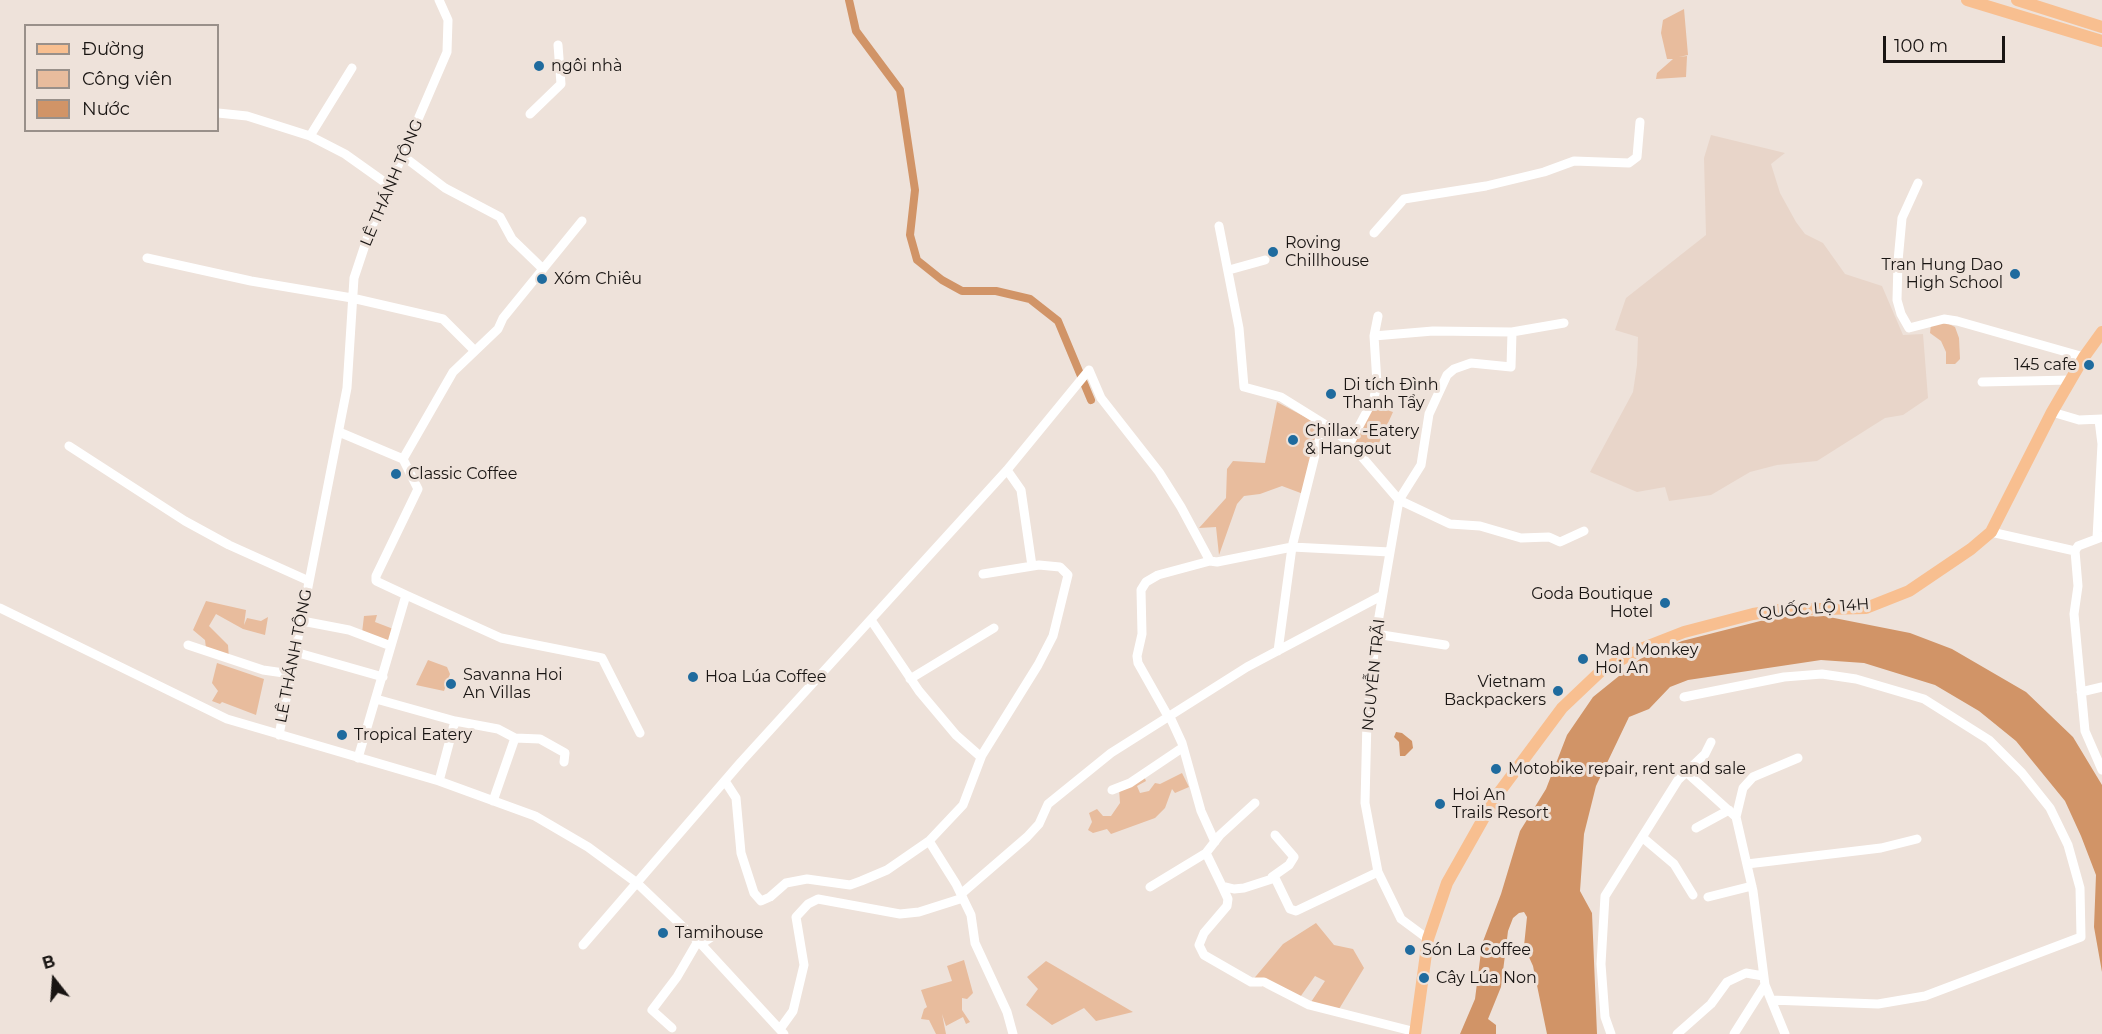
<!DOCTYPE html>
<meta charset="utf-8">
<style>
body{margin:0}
#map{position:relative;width:2102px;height:1034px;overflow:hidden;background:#eee2da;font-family:Montserrat,sans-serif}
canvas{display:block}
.legend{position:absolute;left:24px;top:24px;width:195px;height:108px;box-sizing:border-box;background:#eee2da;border:2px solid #99908a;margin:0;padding:8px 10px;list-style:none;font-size:18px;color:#191513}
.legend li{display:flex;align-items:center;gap:12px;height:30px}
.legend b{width:30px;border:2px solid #99908a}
.north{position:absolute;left:24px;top:950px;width:60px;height:60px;-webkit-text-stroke:4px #eee2da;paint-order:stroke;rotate:343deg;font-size:16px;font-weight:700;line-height:24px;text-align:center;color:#191513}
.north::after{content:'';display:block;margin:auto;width:21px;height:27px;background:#191513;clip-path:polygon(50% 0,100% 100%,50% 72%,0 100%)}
.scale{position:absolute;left:1883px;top:36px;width:122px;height:27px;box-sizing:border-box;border:3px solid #191513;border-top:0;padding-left:8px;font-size:18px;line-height:21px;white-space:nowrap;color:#191513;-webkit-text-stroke:4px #eee2da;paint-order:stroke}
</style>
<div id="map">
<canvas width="2102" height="1034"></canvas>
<ul class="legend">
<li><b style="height:8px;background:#f8bf90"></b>Đường</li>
<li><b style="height:16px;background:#e8bc9d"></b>Công viên</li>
<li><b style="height:16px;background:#d19467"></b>Nước</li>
</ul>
<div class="north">B</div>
<div class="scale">100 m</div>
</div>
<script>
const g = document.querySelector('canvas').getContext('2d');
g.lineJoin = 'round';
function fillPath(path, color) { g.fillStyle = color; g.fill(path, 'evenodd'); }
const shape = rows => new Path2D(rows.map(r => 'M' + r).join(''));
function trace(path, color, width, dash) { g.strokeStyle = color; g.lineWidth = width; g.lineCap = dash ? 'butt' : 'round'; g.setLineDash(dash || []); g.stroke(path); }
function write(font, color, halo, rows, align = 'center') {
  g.font = font + ' Montserrat,sans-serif'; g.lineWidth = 6; g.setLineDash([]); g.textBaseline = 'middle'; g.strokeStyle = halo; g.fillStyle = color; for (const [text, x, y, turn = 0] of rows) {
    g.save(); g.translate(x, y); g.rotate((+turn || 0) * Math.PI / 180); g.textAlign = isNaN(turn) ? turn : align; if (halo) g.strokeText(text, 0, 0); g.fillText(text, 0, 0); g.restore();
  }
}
const built = shape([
 [1711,135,1785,153,1771,164,1780,193,1796,222,1805,234,1823,243,1845,274,1882,286,1903,335,1923,334,1928,398,1903,415,1885,418,1817,461,1777,465,1750,472,1711,495,1669,501,1665,487,1637,492,1590,472,1633,392,1637,365,1638,337,1615,330,1626,298,1706,235,1704,158]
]);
const green = shape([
 [1684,9,1688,55,1679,57,1687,56,1686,77,1656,79,1657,73,1673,59,1667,59,1661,33,1663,20],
 [1943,321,1955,327,1959,338,1960,359,1955,364,1946,364,1946,352,1941,341,1930,333,1931,324],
 [1277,402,1324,427,1306,495,1282,486,1260,494,1244,496,1237,504,1219,555,1216,527,1199,528,1226,498,1227,469,1233,461,1265,463],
 [1372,405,1393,412,1374,454,1353,443],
 [206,601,246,610,244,625,247,618,261,621,268,617,265,635,243,629,216,614,209,626,228,645,229,659,206,648,205,640,193,630],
 [377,615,375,622,396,630,390,648,362,633,364,616],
 [428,660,447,667,450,674,444,691,416,685],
 [217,663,264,679,256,715,222,702,220,704,212,701,218,691,212,683],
 [1182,773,1189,787,1175,793,1172,789,1165,808,1155,818,1111,834,1107,829,1093,833,1088,830,1092,822,1089,813,1097,809,1103,816,1111,816,1120,803,1119,788,1143,774,1146,781,1137,786,1140,793,1149,791,1155,783,1160,784],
 [1316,923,1334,945,1353,949,1364,968,1336,1014,1309,1005,1325,981,1315,976,1298,1000,1251,982,1283,944],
 [964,960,973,993,967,999,962,998,962,1010,970,1022,966,1024,963,1017,946,1026,942,1014,946,1034,936,1034,929,1020,921,1019,924,1009,927,1007,921,990,952,981,947,966],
 [1046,961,1133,1012,1096,1021,1084,1008,1052,1025,1026,1005,1038,989,1027,977]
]);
const water = shape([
 [1824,616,1910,633,1952,649,2026,692,2073,737,2102,785,2102,972,2094,927,2096,875,2081,836,2065,801,2016,741,1979,711,1935,685,1864,663,1821,660,1688,680,1670,687,1649,709,1629,717,1596,786,1584,834,1580,891,1592,913,1597,1034,1547,1034,1533,966,1524,946,1527,917,1524,912,1519,913,1513,918,1508,931,1501,987,1488,1019,1496,1025,1496,1034,1460,1034,1475,999,1482,944,1501,894,1520,831,1546,789,1567,735,1593,697,1640,659,1682,641,1776,617],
 [1396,732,1402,733,1412,741,1413,748,1405,756,1400,756,1399,742,1394,737]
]);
const canal = shape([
 [849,0,856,31,900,90,915,190,910,235,917,260,942,280,962,291,996,291,1030,299,1058,321,1091,400]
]);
const minor = shape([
 [218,113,247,116,310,136,345,154,390,186],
 [530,114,561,84,558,45],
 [310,136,352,68],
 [403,156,445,188,500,217,512,239,543,269],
 [1918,183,1902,218,1898,261,1897,300,1901,314,1909,328,1944,319,1957,321,2084,357],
 [1219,226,1239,328,1244,387,1281,397,1326,425,1350,443,1399,500,1376,634,1367,719,1365,803,1378,872,1401,919,1428,939],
 [1374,233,1404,199,1486,186,1544,172,1574,161,1629,163,1637,157,1640,122],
 [147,258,251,281,352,298,443,319,474,350],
 [1229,270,1265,260],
 [1564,323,1512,332,1511,367,1471,363,1454,369,1447,375,1429,414,1421,465,1399,500,1450,524,1480,526,1521,538,1549,537,1560,542,1584,531],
 [1374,336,1433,331,1512,332],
 [1982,382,2070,380],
 [2052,412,2079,420,2102,419],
 [339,432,403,459],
 [1350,443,1374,398,1377,383,1374,336,1378,316],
 [69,446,185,521,229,545,309,581],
 [1007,470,1021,490,1032,566],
 [1991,532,2075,551,2078,546,2102,537],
 [2097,538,2102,444,2099,420],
 [2075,551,2078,586,2074,614,2085,731,2102,770],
 [406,595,501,638,602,658,640,733],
 [0,608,227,719,439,781,535,816,588,847,637,883,701,944,784,1034],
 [871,620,919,691,956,735,981,757],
 [302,621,349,630,391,646],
 [1376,634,1445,645],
 [188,645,263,670,291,674],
 [1278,651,1292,547,1318,443,1326,425],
 [295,652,383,677],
 [910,679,994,628],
 [2081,692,2102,687],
 [1684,697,1784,677,1822,674,1856,679,1924,699,1989,740,2022,773,2050,808,2068,845,2080,888,2081,937,1925,996,1878,1004,1771,1000],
 [376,699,455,721,498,729,515,738,540,739,565,753,564,762],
 [1170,717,1182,743,1201,811,1215,842],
 [1169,718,1138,663,1137,656,1142,634,1141,590,1146,582,1158,575,1210,561,1217,562,1292,547,1390,552],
 [279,735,347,388,354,278,369,233,447,52,448,20,439,0],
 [358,758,406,595,376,581,376,576,418,489,403,459,453,372,498,329,503,318,582,221],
 [1686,772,1736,817],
 [439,781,455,721],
 [725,781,736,798,741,853,754,893,761,901,770,897,786,883,807,879,850,885,861,881,887,870,929,841,963,805,982,755,1038,665,1053,636,1068,575,1060,567,1039,565,983,574],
 [1112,790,1130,783,1182,748],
 [493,801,515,738],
 [1696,828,1729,810],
 [1642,837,1674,864,1693,895],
 [929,841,956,884,971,915,975,943,1007,1012,1013,1034],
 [1206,853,1222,886,1234,889,1244,888,1275,878,1290,909,1296,911,1378,872],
 [1747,864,1881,848,1917,839],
 [1272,877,1289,865,1294,857,1275,835],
 [1222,886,1228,899,1227,906,1204,933,1199,945,1204,955,1251,982,1264,982,1309,1005,1416,1032],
 [1150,887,1206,853,1220,835,1255,803],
 [961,894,1027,837,1039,824,1048,804,1111,753,1247,667,1381,596],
 [1708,897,1752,886],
 [701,944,716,934],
 [583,945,741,762,1007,470,1089,370,1101,398,1159,472,1181,507,1210,561],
 [672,1028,652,1010,677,977,698,941],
 [780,1029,793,1011,804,965,796,917,808,904,818,899,900,914,919,912,963,898],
 [1611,1034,1605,1017,1601,964,1605,896,1678,780,1705,754,1711,742],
 [1677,1034,1711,1004,1727,982,1746,973,1763,976],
 [1734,1034,1765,985],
 [1785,1034,1765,985,1753,891,1736,817,1743,788,1753,777,1798,758]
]);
const major = shape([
 [1967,0,2102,41],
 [2017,0,2102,27],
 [1415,1034,1428,939,1447,883,1495,798,1562,708,1602,670,1643,648,1684,632,1753,614,1779,610,1866,608,1909,591,1971,549,1991,532,2052,412,2084,357,2102,332]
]);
const markers = [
 [539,66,6,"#1f6b9e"],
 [1273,252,6,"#1f6b9e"],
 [2015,274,6,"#1f6b9e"],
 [542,279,6,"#1f6b9e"],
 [2089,365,6,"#1f6b9e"],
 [1331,394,6,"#1f6b9e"],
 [1293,440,6,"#1f6b9e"],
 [396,474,6,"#1f6b9e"],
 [1665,603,6,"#1f6b9e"],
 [1583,659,6,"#1f6b9e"],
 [693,677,6,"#1f6b9e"],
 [451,684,6,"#1f6b9e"],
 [1558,691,6,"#1f6b9e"],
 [342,735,6,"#1f6b9e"],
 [1496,769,6,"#1f6b9e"],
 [1440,804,6,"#1f6b9e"],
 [663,933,6,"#1f6b9e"],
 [1410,950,6,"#1f6b9e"],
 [1424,978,6,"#1f6b9e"]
];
const poiNames = [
 ["ngôi nhà",551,66],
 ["Roving",1285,243],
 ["Chillhouse",1285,261],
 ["Tran Hung Dao",2003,265,"right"],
 ["High School",2003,283,"right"],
 ["Xóm Chiêu",554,279],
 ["145 cafe",2077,365,"right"],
 ["Di tích Đình",1343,385],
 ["Thanh Tẩy",1343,403],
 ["Chillax -Eatery",1305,431],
 ["& Hangout",1305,449],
 ["Classic Coffee",408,474],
 ["Goda Boutique",1653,594,"right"],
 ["Hotel",1653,612,"right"],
 ["Mad Monkey",1595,650],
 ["Hoi An",1595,668],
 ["Savanna Hoi",463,675],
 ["An Villas",463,693],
 ["Hoa Lúa Coffee",705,677],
 ["Vietnam",1546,682,"right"],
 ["Backpackers",1546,700,"right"],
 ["Tropical Eatery",354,735],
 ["Motobike repair, rent and sale",1508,769],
 ["Hoi An",1452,795],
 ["Trails Resort",1452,813],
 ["Tamihouse",675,933],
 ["Són La Coffee",1422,950],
 ["Cây Lúa Non",1436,978]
];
const streetNames = [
 ["LÊ THÁNH TÔNG",392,183,-67],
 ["QUỐC LỘ 14H",1814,609,-5],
 ["LÊ THÁNH TÔNG",294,656,-79],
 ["NGUYỄN TRÃI",1374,675,-84]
];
fillPath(built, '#e8d5c9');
fillPath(green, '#e8bc9d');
fillPath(water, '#d19467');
trace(canal, '#d19467', 8);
trace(minor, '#fff', 9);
trace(major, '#f8bf90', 12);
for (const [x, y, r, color] of markers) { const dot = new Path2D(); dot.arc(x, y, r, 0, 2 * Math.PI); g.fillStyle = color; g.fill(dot); trace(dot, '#eee2da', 2); }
write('16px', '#191513', '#eee2da', poiNames, 'left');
write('16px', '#191513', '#eee2da', streetNames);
</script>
